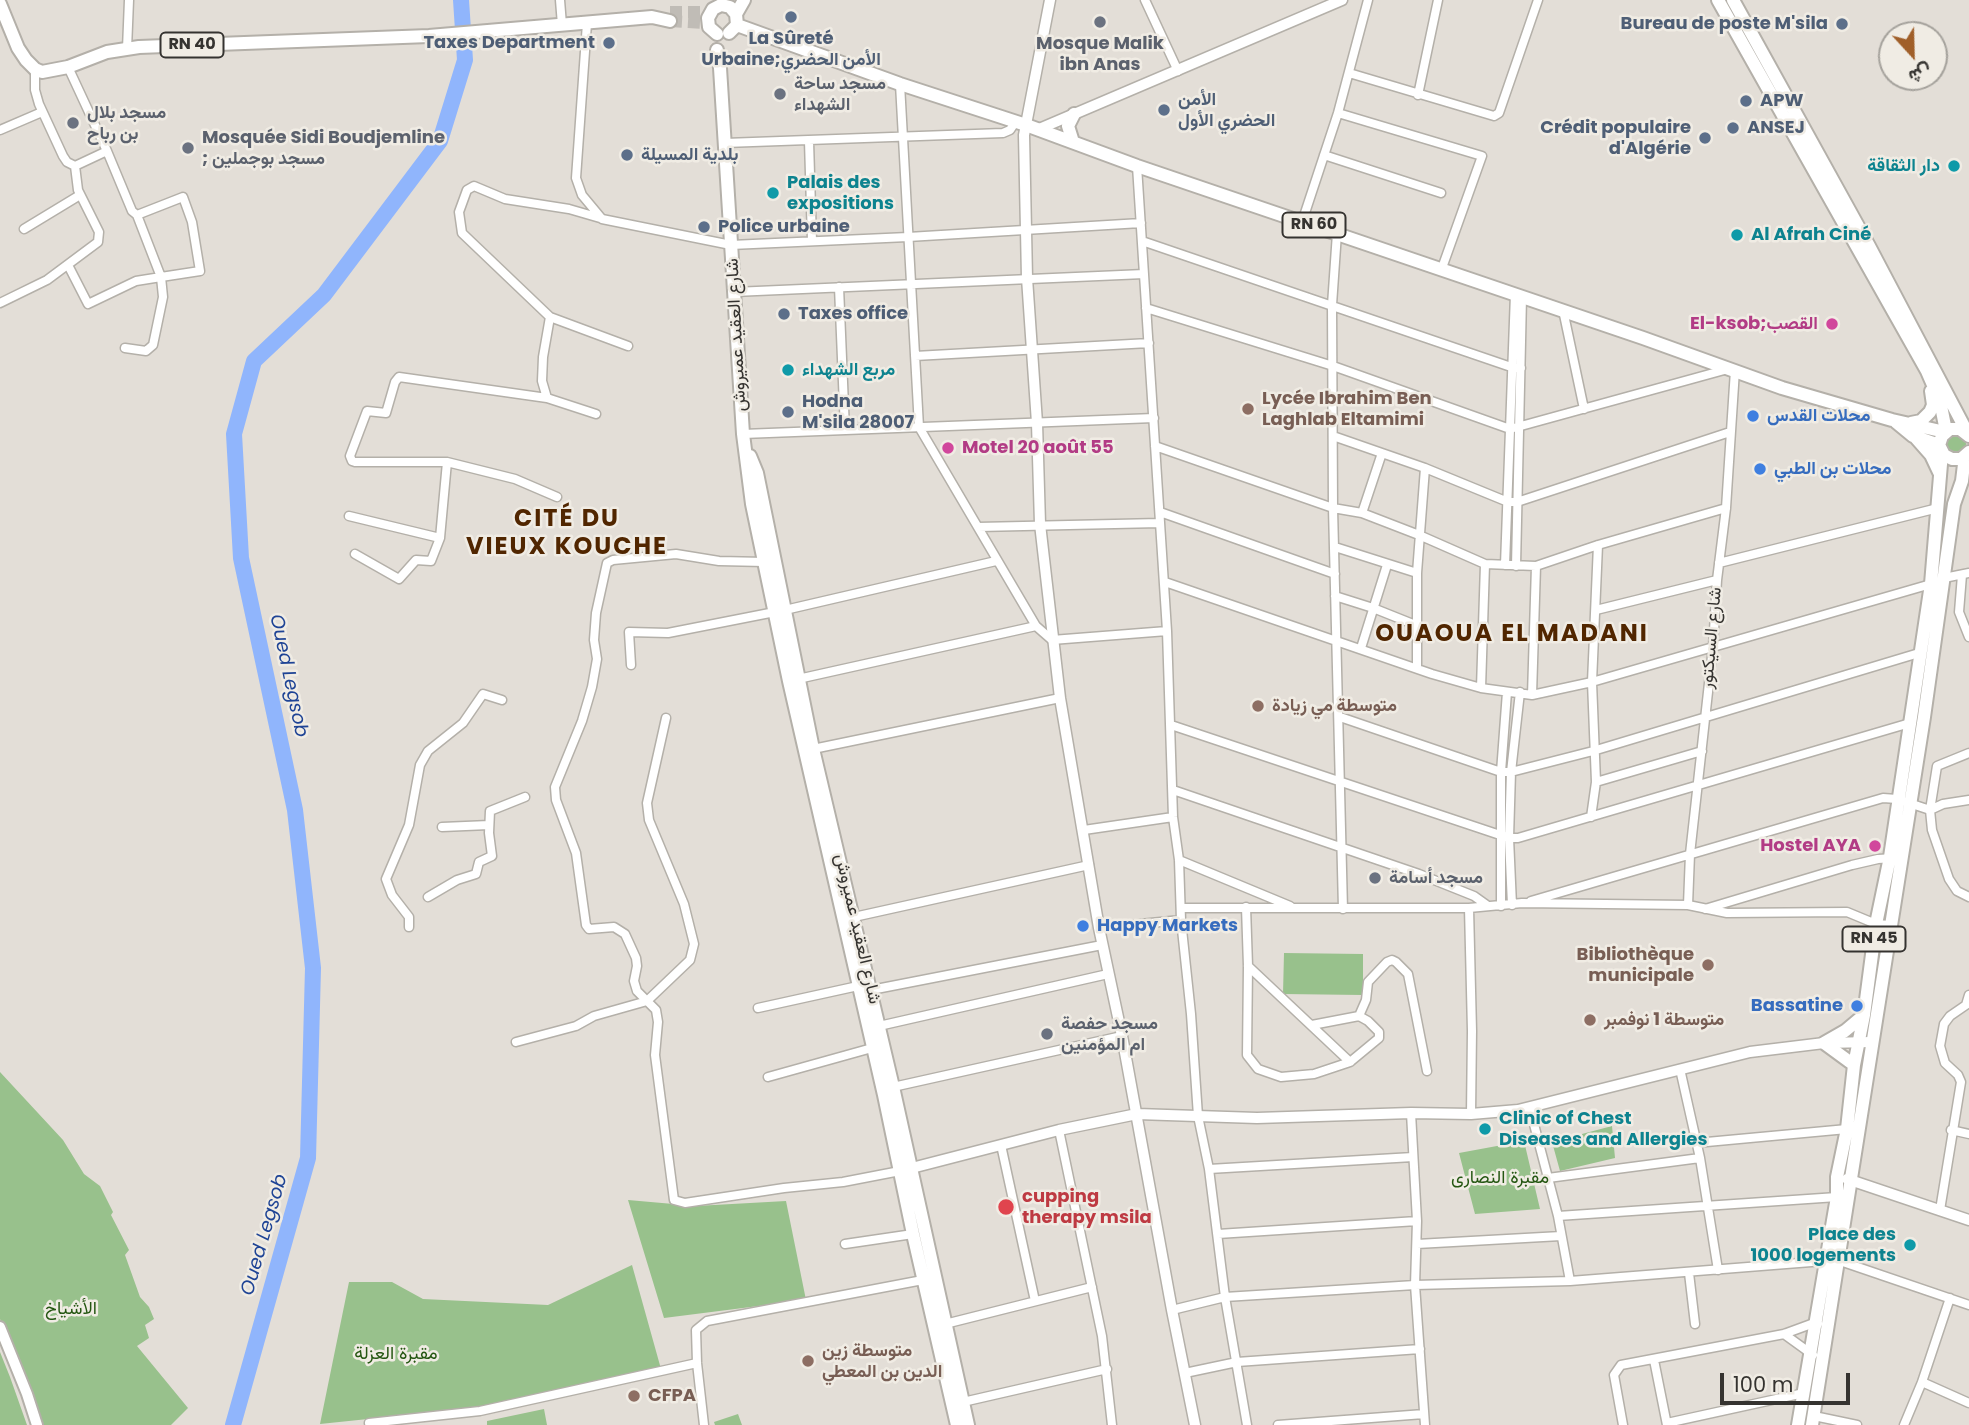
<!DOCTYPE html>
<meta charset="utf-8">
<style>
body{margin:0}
#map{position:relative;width:1969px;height:1425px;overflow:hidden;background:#e3ded7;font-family:Poppins,Vazirmatn,sans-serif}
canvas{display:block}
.north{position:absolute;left:1878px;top:21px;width:70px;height:70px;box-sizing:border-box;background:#f0ece4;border:2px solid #a5a29c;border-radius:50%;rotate:158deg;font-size:19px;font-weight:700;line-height:28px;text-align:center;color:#353330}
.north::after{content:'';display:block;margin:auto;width:24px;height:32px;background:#a05f29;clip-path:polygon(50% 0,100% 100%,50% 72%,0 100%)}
.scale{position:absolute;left:1720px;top:1373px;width:130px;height:32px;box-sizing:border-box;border:4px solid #353330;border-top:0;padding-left:9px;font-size:21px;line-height:24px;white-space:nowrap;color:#353330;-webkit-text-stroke:5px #f0ece4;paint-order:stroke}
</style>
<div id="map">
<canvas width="1969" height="1425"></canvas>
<div class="north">ش</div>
<div class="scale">100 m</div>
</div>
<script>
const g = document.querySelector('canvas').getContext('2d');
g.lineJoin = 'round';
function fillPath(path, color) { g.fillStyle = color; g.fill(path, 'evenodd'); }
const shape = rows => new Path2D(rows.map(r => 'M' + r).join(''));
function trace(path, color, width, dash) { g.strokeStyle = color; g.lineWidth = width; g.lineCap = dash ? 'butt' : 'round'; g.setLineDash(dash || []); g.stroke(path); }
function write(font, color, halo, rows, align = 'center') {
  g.font = font + ' Poppins,Vazirmatn,sans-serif'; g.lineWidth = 5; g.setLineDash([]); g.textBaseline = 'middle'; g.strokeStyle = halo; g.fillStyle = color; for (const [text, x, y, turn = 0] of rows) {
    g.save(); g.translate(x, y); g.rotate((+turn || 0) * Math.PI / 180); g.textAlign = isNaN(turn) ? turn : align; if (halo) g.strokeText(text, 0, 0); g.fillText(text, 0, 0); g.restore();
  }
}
const green = shape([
 '1944 444a11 11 0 1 1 22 0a11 11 0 1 1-22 0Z',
 [1284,953,1363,954,1363,995,1283,994],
 [0,1072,63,1140,84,1174,100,1186,113,1212,111,1215,129,1250,125,1255,140,1297,149,1307,154,1319,145,1325,149,1338,137,1346,188,1408,171,1425,42,1425,0,1319],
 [1612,1126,1615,1158,1560,1171,1552,1142],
 [1524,1141,1540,1209,1475,1214,1459,1153],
 [628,1200,696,1206,786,1201,806,1300,664,1318],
 [632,1265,661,1369,483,1407,320,1424,349,1282,392,1282,423,1299,548,1305],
 [0,1352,10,1377,27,1425,0,1425],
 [544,1409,547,1425,487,1425,487,1421],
 [738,1414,742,1425,715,1425,714,1422]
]);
const river = shape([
 [233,1425,308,1158,313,968,295,810,241,558,234,434,254,361,324,295,440,141,465,60,461,0]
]);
const primaryTunnel = shape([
 [670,12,706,12],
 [670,21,705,23]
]);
const minor = shape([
 [560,0,562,25],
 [1145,0,1178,71],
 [587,23,576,178,582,195,602,219,731,245,908,237,1141,223],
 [127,49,129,0],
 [35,69,35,90,39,104,63,156,67,162,75,166,107,151,68,67],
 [1349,73,1494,116,1499,113,1538,0],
 [900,84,919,427,1036,626],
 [1418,95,1438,0],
 [1338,113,1482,156,1442,268],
 [0,130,42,112],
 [809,141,812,241],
 [725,143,1003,133,1010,130,1016,121],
 [107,151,132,211,137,215,161,277,200,271,192,222,183,197,137,215],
 [1324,155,1441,193],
 [1137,166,1167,631,1173,817,1179,860,1181,920,1191,1014,1198,1116,1209,1169,1225,1297,1247,1425],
 [600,218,569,209,505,199,474,186,467,190,459,212,462,233,550,317,628,346],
 [1302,222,1338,113,1368,0],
 [24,229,80,195],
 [1337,233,1332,305,1333,508,1343,909],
 [1142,241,1514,368,1521,368],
 [68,265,88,304,136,281,161,277,163,297,153,345,146,351,125,348],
 [839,287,845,430],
 [734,292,1144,274],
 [0,303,47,280,98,242,99,232,78,190,75,166],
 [1146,308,1333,366,1510,429,1728,369],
 [1563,310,1584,409],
 [550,317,543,357,542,381,547,398,596,414],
 [915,356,1149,343],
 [743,434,1154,418],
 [1333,436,1425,468,1508,502,1517,502,1730,432],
 [1155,446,1333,508,1362,513,1419,535,1485,564],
 [447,462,355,462,352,461,350,456,367,411,386,413,395,382,399,377,547,398],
 [1160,512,1335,574],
 [1362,513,1382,453],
 [349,516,440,538,447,462,515,479,557,497],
 [978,527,1160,523],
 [1335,547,1417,573],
 [355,554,399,579,416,560,431,561,440,538],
 [765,562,719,561,676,554,613,560,607,563,596,613,594,640,597,659,592,687,582,721,555,787,556,800,576,853,586,925,589,929,614,927,625,934,636,958,637,966,634,981,637,991,656,1010,658,1022,655,1055,674,1200,685,1203,784,1188,843,1182,900,1171],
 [1719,563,1938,508],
 [1505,565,1515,294],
 [1516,566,1522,297],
 [1536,566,1598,545,1726,508],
 [1962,575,1959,612,1969,637],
 [1944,578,1969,573],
 [1165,582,1432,674,1481,688,1532,695,1592,682,1931,584],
 [1335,596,1373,608,1418,626],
 [1596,610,1717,580],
 [1361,648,1387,565],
 [631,665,629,632,668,633,785,610,996,561],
 [1417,668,1417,573,1425,468],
 [798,679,1036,626,1052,640,1167,631],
 [1481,688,1485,564,1536,566,1532,695],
 [1340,717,1501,772,1511,772,1593,751,1919,653],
 [1171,725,1509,838,1518,838,1910,723],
 [813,749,1060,698],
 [1969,753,1937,766,1930,810,1932,830,1949,879,1957,891,1969,897],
 [1596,782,1702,751],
 [1173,790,1419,874,1474,896,1488,906],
 [1591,817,1596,782,1592,682,1598,545],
 [442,827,489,825],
 [1084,830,1173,817],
 [1179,860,1290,906],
 [428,897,457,880,476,874,479,862,492,856,489,833,490,811,525,797],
 [1531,901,1883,798,1897,799,1930,810,1943,804,1969,800],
 [1512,905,1509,838,1511,772,1520,692],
 [1688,905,1690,854,1713,647,1717,580,1726,508,1735,370],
 [1501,906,1501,772,1507,692],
 [1246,907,1248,966,1247,1055,1258,1069,1281,1077,1314,1074,1350,1062,1248,966],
 [1181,908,1469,908,1522,903,1688,905,1727,913,1847,912,1876,924,1890,925],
 [1469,908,1472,1031,1471,1114],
 [1705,909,1852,865,1878,859,1894,858],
 [854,917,1089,865],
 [409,927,409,917,392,895,386,879,409,825,420,765,428,751,463,723,483,694,502,700],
 [1099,928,1181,920],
 [871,990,1102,945],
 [758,1008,858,986],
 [1359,1016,1366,1000,1368,982,1387,962,1392,960,1396,962,1408,974,1427,1071],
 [1312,1025,1359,1016,1368,1021,1379,1032,1379,1038,1350,1062],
 [879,1026,1108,974],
 [516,1042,576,1026,594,1016,647,1001,690,960,694,944,684,904,649,820,647,803,666,718],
 [1680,1069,1700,1158,1718,1270],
 [768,1077,872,1048],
 [893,1087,1122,1036],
 [1530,1109,1558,1216,1570,1281],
 [1411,1113,1417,1221,1415,1285,1425,1425],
 [1059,1130,1102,1336,1112,1425],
 [1951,1130,1969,1134],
 [1696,1143,1847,1129],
 [1001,1145,1035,1301],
 [1209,1169,1413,1157],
 [1548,1178,1700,1158],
 [1940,1210,1961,1082,1958,1075,1945,1063,1940,1046,1944,1024,1950,1016,1966,1005,1969,995],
 [1558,1216,1837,1197],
 [1218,1234,1417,1221],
 [845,1244,913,1234],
 [1417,1244,1561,1236],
 [1689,1273,1695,1324],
 [1172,1310,1225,1297,1415,1285,1570,1281,1837,1260,1969,1305],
 [945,1324,1092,1287],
 [1784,1334,1813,1355],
 [1654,1360,1667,1425],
 [1185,1373,1237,1362,1420,1349],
 [1922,1382,1969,1403],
 [963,1402,1107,1369],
 [1814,1416,1857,1425],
 [369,1423,480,1411,697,1363],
 [1667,1423,1804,1393],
 [704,1425,697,1363,696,1330,707,1321,928,1279],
 [1278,1425,1424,1414],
 [1623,1425,1614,1375,1621,1365,1784,1334,1814,1323,1818,1324],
 [1904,1425,1922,1382,1950,1298]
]);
const tertiary = shape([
 [1050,0,1024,135,1027,278,1037,423,1040,524,1060,698,1099,928,1122,1036,1172,1310,1195,1425],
 [1039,129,1342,0],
 [904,1170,1059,1130,1137,1114,1257,1118,1411,1113,1471,1114,1518,1110,1750,1052,1824,1043,1872,1042],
 [1847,1179,1969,1220]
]);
const secondary = shape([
 [0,1327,27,1394,37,1425]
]);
const primary = shape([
 [1718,0,1927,371,1940,401,1946,431],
 [1733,0,1869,246,1968,434],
 [0,4,18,48,26,60,35,69,42,72,68,67,107,52,139,47,429,36,652,17,670,21],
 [736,14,744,0],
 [737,25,900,84,1026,125,1137,166,1643,338,1782,388,1892,420,1945,432],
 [717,34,709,27,708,18,713,9,721,5,730,7,736,14,737,25,729,33],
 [717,50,720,68,743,434,752,504,789,681,884,1095,913,1234,957,1425],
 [1073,142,1068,126,1074,114],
 [1896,422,1913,436,1939,445],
 [1911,423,1921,421,1930,412,1933,405,1931,391],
 [1916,438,1931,455,1939,472],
 [1969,452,1961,459,1952,459,1944,455,1939,445,1942,436,1950,429,1960,429,1969,436],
 [750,456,757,473,813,749,893,1087,968,1425],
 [1854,1065,1824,1043,1845,1031,1864,1015],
 [1798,1425,1837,1197,1837,1177,1847,1129,1854,1065,1864,1015,1876,924,1890,857,1931,584,1942,452],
 [1812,1425,1924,717,1954,504,1962,481,1965,456]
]);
const markers = [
 [791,17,7,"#5c6f8a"],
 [1100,22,7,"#6b7280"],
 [1842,24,7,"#5c6f8a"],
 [609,43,7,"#5c6f8a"],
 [780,94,7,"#6b7280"],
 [1746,101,7,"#5c6f8a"],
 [1164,110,7,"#5c6f8a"],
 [73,123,7,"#6b7280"],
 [1733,128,7,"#5c6f8a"],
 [1705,138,7,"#5c6f8a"],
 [188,148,7,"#6b7280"],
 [627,155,7,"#5c6f8a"],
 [1954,166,7,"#0f9aa8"],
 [773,193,7,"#0f9aa8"],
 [704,227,7,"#5c6f8a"],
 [1737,235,7,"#0f9aa8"],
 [784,314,7,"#5c6f8a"],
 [1832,324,7,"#d1479c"],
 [788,370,7,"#0f9aa8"],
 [1248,409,7,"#8d6e63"],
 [788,412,7,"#5c6f8a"],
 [1753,416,7,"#3f7fe0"],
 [948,448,7,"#d1479c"],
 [1760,469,7,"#3f7fe0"],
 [1258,706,7,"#8d6e63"],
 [1875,846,7,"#d1479c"],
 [1375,878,7,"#6b7280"],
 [1083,926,7,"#3f7fe0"],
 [1708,965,7,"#8d6e63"],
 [1857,1006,7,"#3f7fe0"],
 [1590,1020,7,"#8d6e63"],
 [1047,1034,7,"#6b7280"],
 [1485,1129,7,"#0f9aa8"],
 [1006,1207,9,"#e0444e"],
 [1910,1245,7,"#0f9aa8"],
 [808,1361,7,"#8d6e63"],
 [634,1396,7,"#8d6e63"]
];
const shields = [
 [192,45,63],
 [1314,225,63],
 [1874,939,63]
];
const shieldNames = [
 ["RN 40",192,45],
 ["RN 60",1314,225],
 ["RN 45",1874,939]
];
const serviceNames = [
 ["Bureau de poste M'sila",1828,24,"right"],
 ["La Sûreté",791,39,"center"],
 ["Urbaine;الأمن الحضري",791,60,"center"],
 ["Taxes Department",595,43,"right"],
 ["الأمن",1178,100],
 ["الحضري الأول",1178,121],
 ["APW",1760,101],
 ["Crédit populaire",1691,128,"right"],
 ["d'Algérie",1691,149,"right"],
 ["ANSEJ",1747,128],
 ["بلدية المسيلة",641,155],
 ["Police urbaine",718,227],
 ["Taxes office",798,314],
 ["Hodna",802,402],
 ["M'sila 28007",802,423]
];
const worshipNames = [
 ["Mosque Malik",1100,44,"center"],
 ["ibn Anas",1100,65,"center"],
 ["مسجد ساحة",794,84],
 ["الشهداء",794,105],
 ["مسجد بلال",87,113],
 ["بن رباح",87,134],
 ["Mosquée Sidi Boudjemline",202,138],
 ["; مسجد بوجملين",202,159],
 ["مسجد أسامة",1389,878],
 ["مسجد حفصة",1061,1024],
 ["ام المؤمنين",1061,1045]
];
const cultureNames = [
 ["دار الثقاقة",1940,166,"right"],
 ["Palais des",787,183],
 ["expositions",787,204],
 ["Al Afrah Ciné",1751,235],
 ["مربع الشهداء",802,370],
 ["Clinic of Chest",1499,1119],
 ["Diseases and Allergies",1499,1140],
 ["Place des",1896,1235,"right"],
 ["1000 logements",1896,1256,"right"]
];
const hotelNames = [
 ["El-ksob;القصب",1818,324],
 ["Motel 20 août 55",962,448,"left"],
 ["Hostel AYA",1861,846]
];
const streetNames = [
 ["شارع العقيد عميروش",737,335,-93],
 ["شارع السيكتور",1712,638,-85],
 ["شارع العقيد عميروش",857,929,77]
];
const educationNames = [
 ["Lycée Ibrahim Ben",1262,399],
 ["Laghlab Eltamimi",1262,420],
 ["متوسطة مي زيادة",1272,706],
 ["Bibliothèque",1694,955,"right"],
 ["municipale",1694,976,"right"],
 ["متوسطة 1 نوفمبر",1604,1020],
 ["متوسطة زين",822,1351],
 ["الدين بن المعطي",822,1372],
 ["CFPA",648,1396]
];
const shopNames = [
 ["محلات القدس",1767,416],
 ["محلات بن الطبي",1774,469],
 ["Happy Markets",1097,926],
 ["Bassatine",1843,1006,"right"]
];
const parkNames = [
 ["مقبرة النصارى",1500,1178],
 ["الأشياخ",71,1309],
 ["مقبرة العزلة",396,1354]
];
const healthNames = [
 ["cupping",1022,1197],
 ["therapy msila",1022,1218]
];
const waterNames = [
 ["Oued Legsob",288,676,78],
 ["Oued Legsob",265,1235,-74]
];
const districtNames = [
 ["CITÉ DU",567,520],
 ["VIEUX KOUCHE",567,548],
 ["OUAOUA EL MADANI",1512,635]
];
fillPath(green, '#98c18c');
trace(river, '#90b5fc', 16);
trace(primaryTunnel, '#c0bcb6', 12, [12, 6]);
trace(minor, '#b4b0a9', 11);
trace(tertiary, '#b4b0a9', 13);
trace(secondary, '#b4b0a9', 14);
trace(primary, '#b4b0a9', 16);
trace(minor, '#fff', 8);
trace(tertiary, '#fff', 10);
trace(secondary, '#fff', 10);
trace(primary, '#fff', 12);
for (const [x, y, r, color] of markers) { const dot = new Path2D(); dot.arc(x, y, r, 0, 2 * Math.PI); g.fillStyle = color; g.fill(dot); trace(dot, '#f0ece4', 2.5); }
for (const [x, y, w] of shields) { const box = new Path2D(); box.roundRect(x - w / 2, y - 12.5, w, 25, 5); g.fillStyle = '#f0ece4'; g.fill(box); trace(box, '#353330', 2); }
write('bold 16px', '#353330', null, shieldNames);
write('bold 18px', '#4e5e75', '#f0ece4', serviceNames, 'left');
write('bold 18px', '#5b616d', '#f0ece4', worshipNames, 'left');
write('bold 18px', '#0d838f', '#f0ece4', cultureNames, 'left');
write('bold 18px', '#b23c85', '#f0ece4', hotelNames, 'right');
write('18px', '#353330', '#f0ece4', streetNames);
write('bold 18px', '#785e54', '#f0ece4', educationNames, 'left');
write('bold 18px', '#366cbe', '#f0ece4', shopNames, 'left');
write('18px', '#255712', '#f0ece4', parkNames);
write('bold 18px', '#be3a42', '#f0ece4', healthNames, 'left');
write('italic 19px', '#1f4495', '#f0ece4', waterNames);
g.letterSpacing = '2px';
write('bold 24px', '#512600', '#f0ece4', districtNames);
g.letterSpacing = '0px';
</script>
